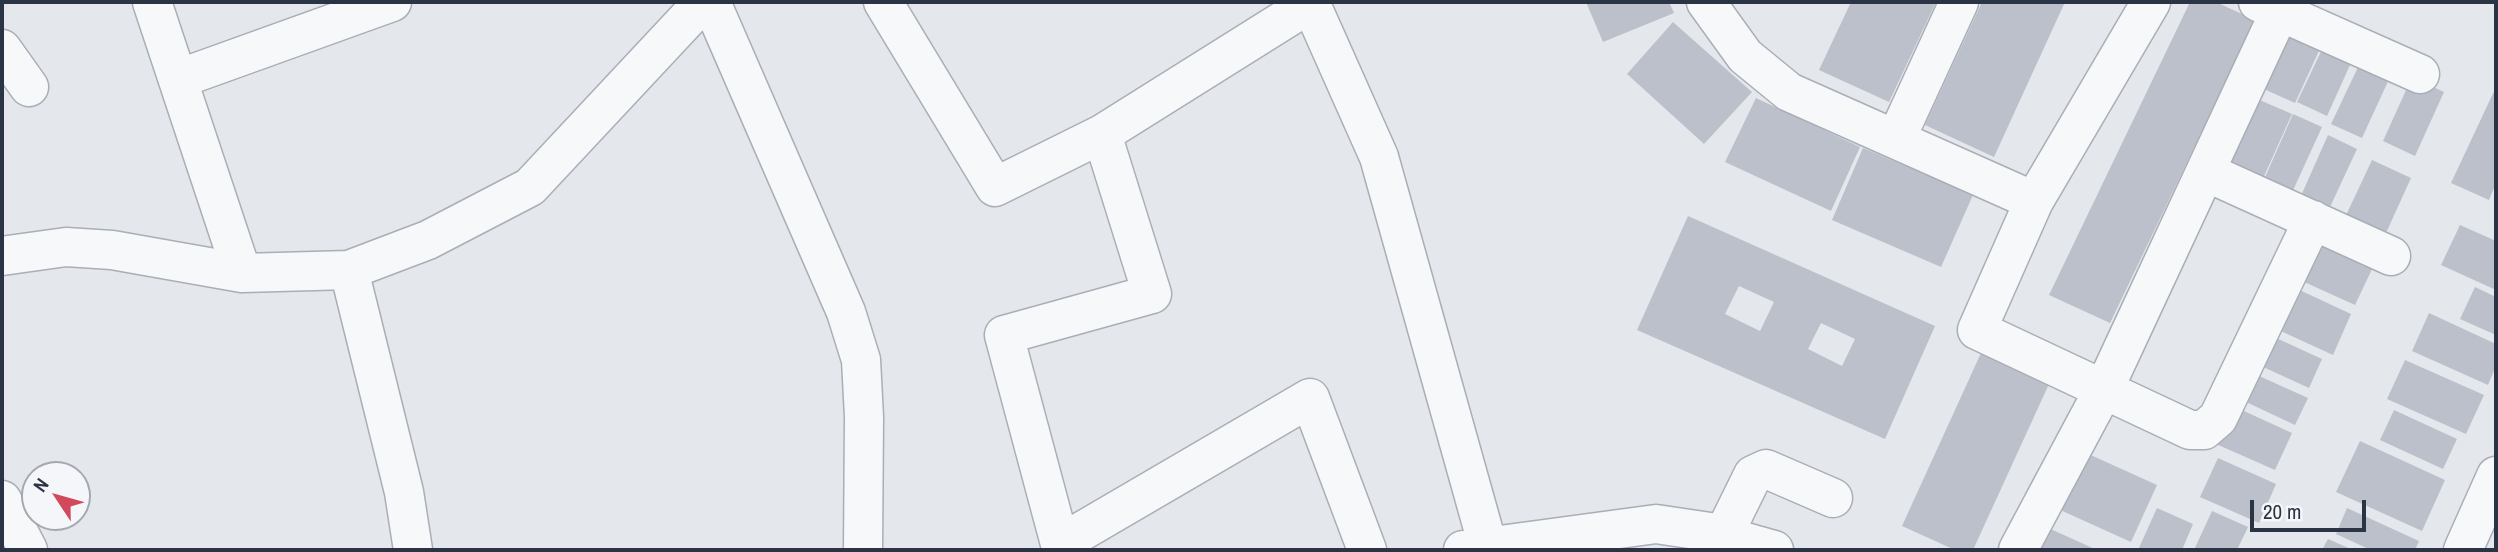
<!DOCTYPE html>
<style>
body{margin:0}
#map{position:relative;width:2498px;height:552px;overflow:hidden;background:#e4e7ec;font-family:"Archivo Narrow",sans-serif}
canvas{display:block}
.frame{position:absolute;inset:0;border:4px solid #2b3445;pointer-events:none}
.north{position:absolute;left:21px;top:461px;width:70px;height:70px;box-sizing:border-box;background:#f4f6f9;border:2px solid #a4a8b1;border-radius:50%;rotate:306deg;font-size:19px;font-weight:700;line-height:28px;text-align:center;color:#2b3445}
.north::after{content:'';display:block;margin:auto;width:24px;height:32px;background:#d1495b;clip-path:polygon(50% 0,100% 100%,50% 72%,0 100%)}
.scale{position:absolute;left:2250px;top:500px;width:116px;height:32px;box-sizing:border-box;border:4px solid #2b3445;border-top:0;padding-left:9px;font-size:21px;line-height:24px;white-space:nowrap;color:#2b3445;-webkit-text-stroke:5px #f4f6f9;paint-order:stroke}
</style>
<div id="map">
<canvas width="2498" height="552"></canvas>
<div class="frame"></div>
<div class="north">N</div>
<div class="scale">20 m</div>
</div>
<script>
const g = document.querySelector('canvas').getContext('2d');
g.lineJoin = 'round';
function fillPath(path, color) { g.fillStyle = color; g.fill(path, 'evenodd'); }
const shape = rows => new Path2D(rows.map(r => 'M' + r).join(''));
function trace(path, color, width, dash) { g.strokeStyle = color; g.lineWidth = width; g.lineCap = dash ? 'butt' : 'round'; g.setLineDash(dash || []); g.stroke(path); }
const building = shape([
 [1586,2,1669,2,1674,13,1603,42],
 [1851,2,1936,2,1889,102,1819,70],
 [1982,2,2065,2,1994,157,1925,125],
 [2190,2,2216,2,2255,20,2110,323,2049,295],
 [1673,22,1752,92,1704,144,1627,74],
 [2286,23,2324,40,2295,103,2257,86],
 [2326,41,2355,54,2327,116,2297,102],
 [2360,63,2390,77,2362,138,2331,124],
 [2412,77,2444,92,2415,156,2383,141],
 [2496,87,2496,183,2489,200,2451,183],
 [1756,98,1860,147,1831,211,1725,162],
 [2255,98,2292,114,2261,183,2224,166],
 [2293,114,2322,127,2290,197,2262,184],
 [2328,135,2357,149,2324,220,2296,207],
 [1863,148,1973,195,1941,267,1832,220],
 [2372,160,2411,178,2381,244,2341,226],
 [1688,216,1935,326,1885,439,1637,330],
 [1739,286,1774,302,1760,331,1725,314],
 [1821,323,1855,339,1842,366,1808,349],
 [2460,225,2496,241,2496,290,2441,265],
 [2309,235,2374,265,2355,305,2291,276],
 [2291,286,2351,314,2333,355,2272,327],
 [2475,287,2496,297,2496,335,2460,319],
 [2429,313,2496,344,2496,366,2488,385,2412,351],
 [2274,337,2322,359,2309,388,2261,366],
 [1981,353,2049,384,1973,550,1955,550,1902,526],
 [2405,360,2484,395,2466,434,2387,399],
 [2257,375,2308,398,2295,425,2244,401],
 [2233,406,2292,433,2275,470,2216,444],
 [2394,410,2457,439,2443,469,2380,440],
 [2360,441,2445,480,2422,531,2336,492],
 [2084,452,2157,485,2131,542,2058,509],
 [2218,458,2276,484,2259,523,2200,497],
 [2157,508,2193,524,2182,550,2138,550],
 [2347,508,2419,541,2415,550,2371,550,2336,534],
 [2212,511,2248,527,2237,550,2194,550],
 [2044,526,2097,550,2033,550],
 [2328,539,2353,550,2322,550]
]);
const minor = shape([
 [152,2,242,273],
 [711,2,846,312,861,360,864,417,863,550],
 [883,2,995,187,1102,134,1311,3],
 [1310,2,1379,157,1489,550],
 [1706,2,1745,56,1789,92,2034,201],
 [2151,2,2034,201,1977,330,2190,430,2204,430,2218,418,2313,220],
 [2258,2,2420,74],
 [2,49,29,87],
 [178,79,392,2],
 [1102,134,1152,294,1004,335,1060,544,1310,398,1367,550],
 [1896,139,1959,2],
 [2206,172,2391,256],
 [2,256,66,247,112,250,242,273,349,270,428,240,530,187,703,2],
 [349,270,404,492,413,550],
 [2,500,28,550],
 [1723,536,1753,475,1766,469,1833,498],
 [1463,550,1656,524,1710,532,1774,550],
 [2018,550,2104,389,2280,11],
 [2463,550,2496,476]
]);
fillPath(building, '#bbc0ca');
trace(minor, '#a9aeb7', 41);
trace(minor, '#f7f8fa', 38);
</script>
